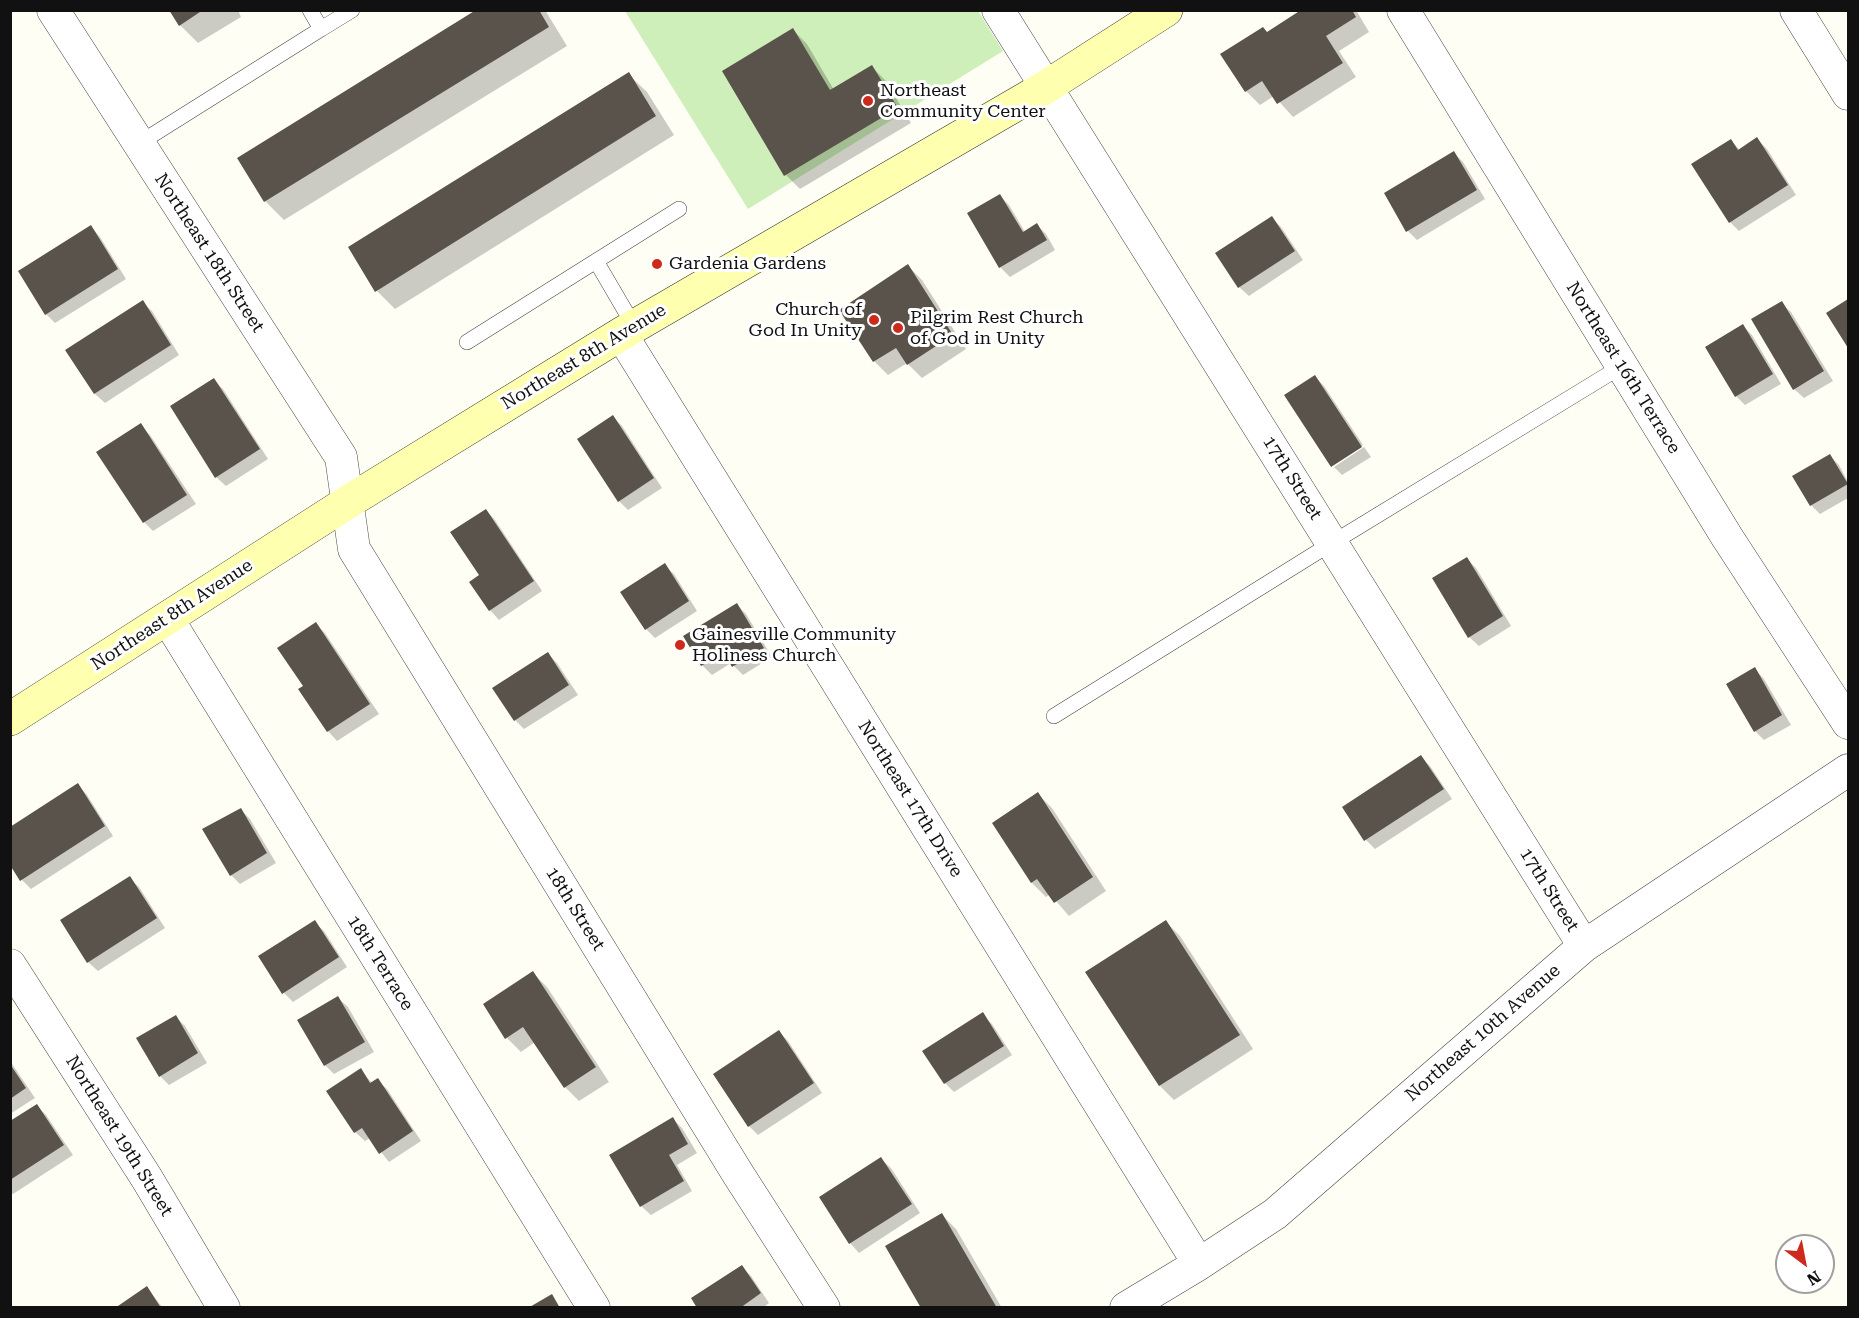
<!DOCTYPE html>
<style>
body{margin:0}
#map{position:relative;width:1859px;height:1318px;overflow:hidden;background:#fffef4;font-family:"Roboto Serif",serif}
canvas{display:block}
.frame{position:absolute;inset:0;border:12px solid #111;pointer-events:none}
.north{position:absolute;left:1775px;top:1234px;width:60px;height:60px;box-sizing:border-box;background:#fff;border:2px solid #a0a0a0;border-radius:50%;rotate:148deg;font-size:16px;font-weight:700;line-height:24px;text-align:center;color:#111}
.north::after{content:'';display:block;margin:auto;width:21px;height:27px;background:#cd291c;clip-path:polygon(50% 0,100% 100%,50% 72%,0 100%)}
</style>
<div id="map">
<canvas width="1859" height="1318"></canvas>
<div class="frame"></div>
<div class="north">N</div>
</div>
<script>
const g = document.querySelector('canvas').getContext('2d');
g.lineJoin = 'round';
function fillPath(path, color) { g.fillStyle = color; g.fill(path, 'evenodd'); }
const shape = rows => new Path2D(rows.map(r => 'M' + r).join(''));
function trace(path, color, width, dash) { g.strokeStyle = color; g.lineWidth = width; g.lineCap = dash ? 'butt' : 'round'; g.setLineDash(dash || []); g.stroke(path); }
function write(font, color, halo, rows, align = 'center') {
  g.font = font + ' "Roboto Serif",serif'; g.lineWidth = 6; g.setLineDash([]); g.textBaseline = 'middle'; g.strokeStyle = halo; g.fillStyle = color; for (const [text, x, y, turn = 0] of rows) {
    g.save(); g.translate(x, y); g.rotate((+turn || 0) * Math.PI / 180); g.textAlign = isNaN(turn) ? turn : align; if (halo) g.strokeText(text, 0, 0); g.fillText(text, 0, 0); g.restore();
  }
}
const green = shape([
 [625,11,978,11,1003,51,748,209]
]);
const shadow = shape([
 [171,10,238,10,241,17,198,43,180,25],
 [478,10,545,10,567,46,284,220,265,201,239,158],
 [1304,10,1356,10,1369,32,1339,51,1356,77,1293,117,1274,96,1260,105,1246,91,1268,33],
 [793,30,807,44,834,90,872,67,886,81,911,123,800,189,786,175,724,72],
 [628,74,647,92,674,135,395,309,377,291],
 [1757,139,1767,149,1796,195,1739,231,1730,222,1731,141,1740,150],
 [1454,153,1463,162,1485,199,1417,240,1408,231],
 [1000,196,1009,205,1025,232,1037,225,1046,234,1055,250,1010,277,1000,267,969,214],
 [1272,218,1281,227,1303,260,1249,296,1239,287],
 [91,227,100,237,126,279,55,323,46,314],
 [908,266,922,280,966,349,922,378,907,363,888,375,874,361],
 [1848,301,1848,345,1828,314],
 [142,302,152,311,179,355,105,403,95,394,68,350],
 [1781,303,1791,312,1833,381,1804,398,1794,389],
 [1743,326,1752,335,1781,384,1745,405,1736,396],
 [1315,377,1324,386,1363,445,1332,464],
 [214,380,223,389,268,459,226,486,216,477],
 [613,417,622,426,662,488,628,510,619,501],
 [140,425,150,435,196,504,153,531,144,522],
 [1364,447,1371,457,1342,475,1334,467],
 [1830,456,1839,465,1848,482,1848,498,1820,514,1811,505],
 [486,510,495,520,542,591,499,620,490,610,481,575],
 [1467,559,1476,568,1511,626,1479,646,1469,637],
 [664,565,674,574,697,611,655,638,646,629],
 [737,605,746,614,772,657,743,675,731,663,712,675,702,665,685,636],
 [316,624,325,633,379,714,337,741,328,731,300,689,305,686],
 [548,654,557,663,578,695,524,729,515,720],
 [1755,669,1764,679,1791,725,1764,740,1755,731],
 [1421,757,1430,766,1452,799,1375,849,1366,840,1344,807],
 [78,785,87,795,113,836,31,889,22,880],
 [1038,794,1052,808,1106,891,1069,916,1050,894,1046,897,1032,883,994,823],
 [240,809,250,819,276,863,240,884,231,875],
 [129,878,139,887,165,928,98,971,88,962],
 [314,922,324,931,347,967,293,1002,284,993],
 [1166,922,1180,936,1253,1049,1174,1100,1160,1086,1087,972],
 [533,973,547,987,609,1082,579,1101,565,1087,535,1042,521,1052,507,1038],
 [338,998,348,1007,374,1052,334,1074,325,1065],
 [982,1014,992,1024,1012,1055,954,1092,945,1083],
 [175,1016,185,1026,207,1063,169,1085,160,1076],
 [779,1032,788,1041,822,1093,758,1135,749,1126],
 [10,1061,35,1098,10,1114],
 [361,1070,372,1083,377,1080,387,1089,421,1141,389,1162,370,1138,365,1141,355,1132],
 [37,1106,46,1115,73,1155,13,1194,10,1192,10,1123],
 [673,1119,682,1128,697,1153,677,1165,692,1191,651,1215,641,1206],
 [881,1159,891,1168,920,1213,859,1253,850,1243,821,1198],
 [942,1215,956,1229,1002,1308,923,1308],
 [742,1267,751,1276,769,1303,763,1308,699,1308],
 [147,1288,163,1308,117,1308]
]);
const building = shape([
 [169,10,203,10,179,26],
 [476,10,539,10,549,27,264,202,237,158],
 [1301,10,1352,10,1356,17,1326,36,1343,63,1277,104,1262,81,1245,92,1220,54,1263,27,1267,32],
 [793,28,830,90,872,65,898,108,784,176,722,71],
 [629,72,656,116,375,292,348,247],
 [1757,137,1788,185,1729,223,1691,164,1731,139,1738,150],
 [1454,151,1477,190,1406,232,1384,193],
 [1000,194,1023,232,1037,223,1047,240,999,268,967,213],
 [1272,216,1295,251,1238,288,1215,253],
 [91,225,118,269,45,315,18,271],
 [908,264,953,335,907,365,896,348,873,362,839,310],
 [1848,299,1848,348,1826,313],
 [143,300,171,345,94,394,65,350],
 [1782,301,1824,371,1793,390,1751,319],
 [1743,324,1773,374,1735,397,1705,347],
 [1315,375,1362,447,1331,467,1284,395],
 [214,378,260,449,215,478,170,406],
 [613,415,654,478,618,502,577,439],
 [141,423,187,495,143,523,96,452],
 [1830,454,1848,484,1810,506,1792,476],
 [486,509,534,581,489,611,469,582,479,575,450,532],
 [1467,557,1503,616,1468,638,1432,578],
 [665,563,689,601,645,630,620,592],
 [737,603,764,648,732,667,724,653,701,666,683,636],
 [316,622,370,704,327,732,298,689,303,686,277,648],
 [548,652,569,685,514,721,492,688],
 [1755,667,1782,715,1754,732,1726,684],
 [1421,755,1444,789,1364,841,1342,807],
 [78,783,105,826,20,881,10,865,10,827],
 [1038,792,1093,877,1054,903,1037,879,1031,883,992,823],
 [241,808,267,853,230,876,202,829],
 [130,876,157,918,87,963,60,920],
 [315,920,339,957,282,994,258,956],
 [1166,920,1240,1035,1159,1086,1085,972],
 [533,971,596,1067,564,1088,523,1027,505,1039,483,1004],
 [338,996,365,1042,324,1066,297,1020],
 [983,1012,1004,1046,944,1084,922,1051],
 [176,1015,198,1053,159,1077,136,1038],
 [779,1030,814,1083,748,1127,713,1074],
 [10,1064,26,1088,10,1099],
 [361,1068,370,1083,378,1078,413,1131,379,1154,362,1128,354,1133,326,1091],
 [37,1104,64,1145,10,1180,10,1121],
 [673,1117,688,1144,669,1155,684,1181,640,1207,609,1155],
 [881,1157,912,1204,849,1244,819,1197],
 [942,1213,997,1308,921,1308,885,1246],
 [742,1265,761,1293,740,1308,697,1308,691,1298],
 [147,1286,161,1308,115,1308],
 [552,1294,560,1308,528,1308]
]);
const lane = shape([
 [321,29,352,10],
 [138,144,321,29,310,10],
 [596,261,634,326],
 [467,342,679,209],
 [1054,716,1332,543,1622,366]
]);
const street = shape([
 [53,10,341,457,354,549,738,1174,824,1308],
 [998,10,1584,946],
 [1403,10,1727,537,1848,723],
 [1796,10,1848,94],
 [621,334,1199,1264],
 [167,618,594,1308],
 [10,965,146,1177,224,1308],
 [1126,1308,1199,1264,1275,1214,1584,946,1848,770]
]);
const secondary = shape([
 [10,719,348,502,621,334,1046,87,1166,10]
]);
const markers = [
 [868,101,6,"#cd291c"],
 [657,264,6,"#cd291c"],
 [874,320,6,"#cd291c"],
 [898,328,6,"#cd291c"],
 [680,645,6,"#cd291c"]
];
const poiNames = [
 ["Northeast",880,91],
 ["Community Center",880,112],
 ["Gardenia Gardens",669,264],
 ["Church of",862,310,"right"],
 ["God In Unity",862,331,"right"],
 ["Pilgrim Rest Church",910,318],
 ["of God in Unity",910,339],
 ["Gainesville Community",692,635],
 ["Holiness Church",692,656]
];
const streetNames = [
 ["Northeast 18th Street",209,253,57],
 ["Northeast 8th Avenue",584,357,-31],
 ["Northeast 16th Terrace",1623,368,58],
 ["17th Street",1292,478,58],
 ["Northeast 8th Avenue",172,615,-33],
 ["Northeast 17th Drive",910,799,58],
 ["17th Street",1549,890,58],
 ["18th Street",575,909,58],
 ["18th Terrace",380,963,58],
 ["Northeast 10th Avenue",1483,1033,-41],
 ["Northeast 19th Street",119,1136,58]
];
fillPath(green, '#ceeeba');
fillPath(shadow, '#0003');
fillPath(building, '#5a534c');
trace(lane, '#444', 16);
trace(street, '#444', 33);
trace(secondary, '#333', 34);
trace(lane, '#fff', 15);
trace(street, '#fff', 32);
trace(secondary, '#feffaf', 33);
for (const [x, y, r, color] of markers) { const dot = new Path2D(); dot.arc(x, y, r, 0, 2 * Math.PI); g.fillStyle = color; g.fill(dot); trace(dot, '#fff', 2); }
write('18px', '#111', '#fff', poiNames, 'left');
write('18px', '#111', '#fff', streetNames);
</script>
